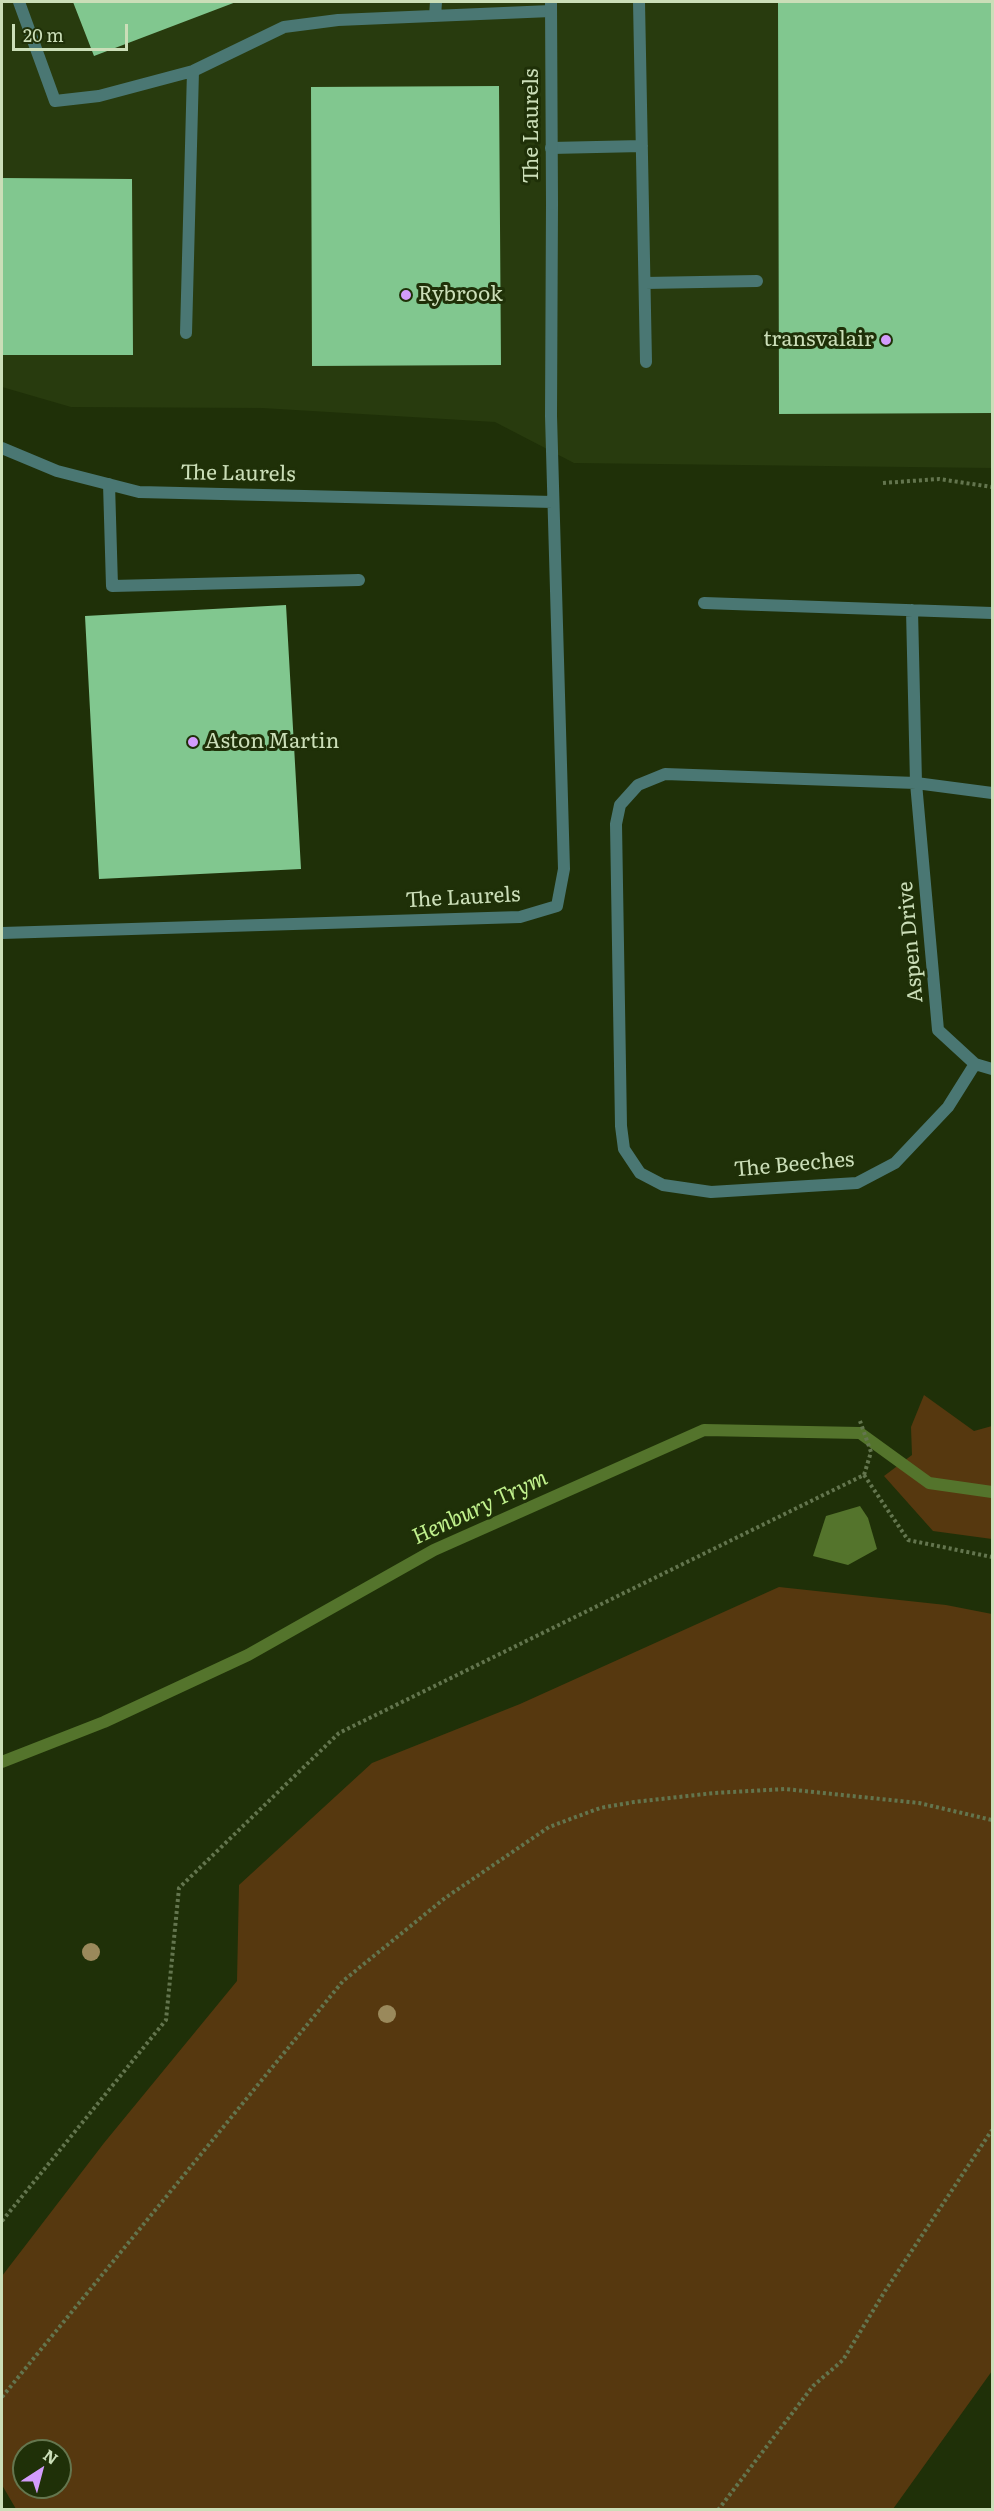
<!DOCTYPE html>
<style>
body{margin:0}
#map{position:relative;width:994px;height:2511px;overflow:hidden;background:#1f3008;font-family:Literata,serif}
canvas{display:block}
.frame{position:absolute;inset:0;border:3px solid #cbdeb8;pointer-events:none}
.north{position:absolute;left:12px;top:2439px;width:60px;height:60px;box-sizing:border-box;background:#1f3008;border:2px solid #64764e;border-radius:50%;rotate:36deg;font-size:16px;font-weight:700;line-height:24px;text-align:center;color:#cbdeb8}
.north::after{content:'';display:block;margin:auto;width:21px;height:27px;background:#d39cfc;clip-path:polygon(50% 0,100% 100%,50% 72%,0 100%)}
.scale{position:absolute;left:12px;top:24px;width:116px;height:27px;box-sizing:border-box;border:3px solid #cbdeb8;border-top:0;padding-left:8px;font-size:18px;line-height:21px;white-space:nowrap;color:#cbdeb8;-webkit-text-stroke:4px #1f3008;paint-order:stroke}
</style>
<div id="map">
<canvas width="994" height="2511"></canvas>
<div class="frame"></div>
<div class="north">N</div>
<div class="scale">20 m</div>
</div>
<script>
const g = document.querySelector('canvas').getContext('2d');
g.lineJoin = 'round';
function fillPath(path, color) { g.fillStyle = color; g.fill(path, 'evenodd'); }
const shape = rows => new Path2D(rows.map(r => 'M' + r).join(''));
function trace(path, color, width, dash) { g.strokeStyle = color; g.lineWidth = width; g.lineCap = dash ? 'butt' : 'round'; g.setLineDash(dash || []); g.stroke(path); }
function write(font, color, halo, rows, align = 'center') {
  g.font = font + ' Literata,serif'; g.lineWidth = 6; g.setLineDash([]); g.textBaseline = 'middle'; g.strokeStyle = halo; g.fillStyle = color; for (const [text, x, y, turn = 0] of rows) {
    g.save(); g.translate(x, y); g.rotate((+turn || 0) * Math.PI / 180); g.textAlign = isNaN(turn) ? turn : align; if (halo) g.strokeText(text, 0, 0); g.fillText(text, 0, 0); g.restore();
  }
}
const built = shape([
 [2,2,992,2,992,468,574,463,495,422,262,408,71,407,2,387]
]);
const green = shape([
 [924,1395,974,1431,992,1426,992,1539,933,1531,884,1476,912,1455,911,1427],
 [779,1587,946,1605,992,1614,992,2371,893,2509,16,2509,2,2485,2,2276,104,2143,237,1981,239,1885,372,1763,520,1704],
 [24,2451,60,2451,60,2487,24,2487]
]);
const water = shape([
 [860,1506,868,1518,877,1549,848,1565,813,1556,826,1516]
]);
const stream = shape([
 [2,1762,104,1722,248,1655,434,1550,704,1430,860,1433,929,1483,992,1492]
]);
const building = shape([
 [73,2,236,2,94,56],
 [778,2,992,2,992,413,779,414],
 [499,86,501,365,312,366,311,87],
 [2,178,132,179,133,355,2,355],
 [286,605,301,869,99,879,85,616]
]);
const path = shape([
 [883,483,939,479,992,487],
 [864,1475,908,1540,992,1557],
 [2,2221,166,2020,179,1888,339,1733,864,1475,871,1452,860,1421],
 [2,2397,343,1981,445,1898,549,1827,600,1808,634,1802,714,1793,785,1789,919,1803,992,1820],
 [718,2510,813,2386,843,2360,885,2291,992,2130]
]);
const service = shape([
 [19,2,55,101,99,96,193,71,284,27,338,20,551,11],
 [639,2,646,362],
 [435,16,436,2],
 [551,148,642,146],
 [645,283,757,281],
 [186,333,193,71],
 [2,448,57,471,139,492,553,502],
 [109,484,112,586,359,580],
 [2,933,520,917,557,906,564,869,551,416,552,204]
]);
const minor = shape([
 [551,2,552,204],
 [704,603,992,613],
 [912,610,916,783,938,1030,975,1064,992,1069],
 [975,1064,948,1107,895,1163,857,1183,711,1192,663,1185,640,1173,624,1149,621,1126,616,824,620,805,638,785,665,774,916,783,992,793]
]);
const trees = [
 [91,1952],
 [387,2014]
];
const markers = [
 [406,295,6,"#d39cfc"],
 [886,340,6,"#d39cfc"],
 [193,742,6,"#d39cfc"]
];
const streetNames = [
 ["The Laurels",532,126,-90],
 ["The Laurels",238,474,1],
 ["The Laurels",463,898,-3],
 ["Aspen Drive",911,942,-95],
 ["The Beeches",794,1165,-5]
];
const poiNames = [
 ["Rybrook",418,295],
 ["transvalair",874,340,"right"],
 ["Aston Martin",205,742]
];
const waterNames = [
 ["Henbury Trym",480,1508,-25]
];
fillPath(built, '#283b0e');
fillPath(green, '#56380f');
fillPath(water, '#54742c');
trace(stream, '#54742c', 12);
fillPath(building, '#81c78f');
trace(path, '#63754e', 4, [3, 3]);
trace(service, '#4a7773', 12);
trace(minor, '#4a7773', 12);
g.fillStyle = '#9a895b';
for (const [x, y] of trees) { g.beginPath(); g.arc(x, y, 9, 0, 2 * Math.PI); g.fill(); }
for (const [x, y, r, color] of markers) { const dot = new Path2D(); dot.arc(x, y, r, 0, 2 * Math.PI); g.fillStyle = color; g.fill(dot); trace(dot, '#1f3008', 2); }
write('21px', '#cbdeb8', '#1f3008', streetNames);
write('21px', '#cbdeb8', '#1f3008', poiNames, 'left');
write('italic 22px', '#c0f08c', '#1f3008', waterNames);
</script>
